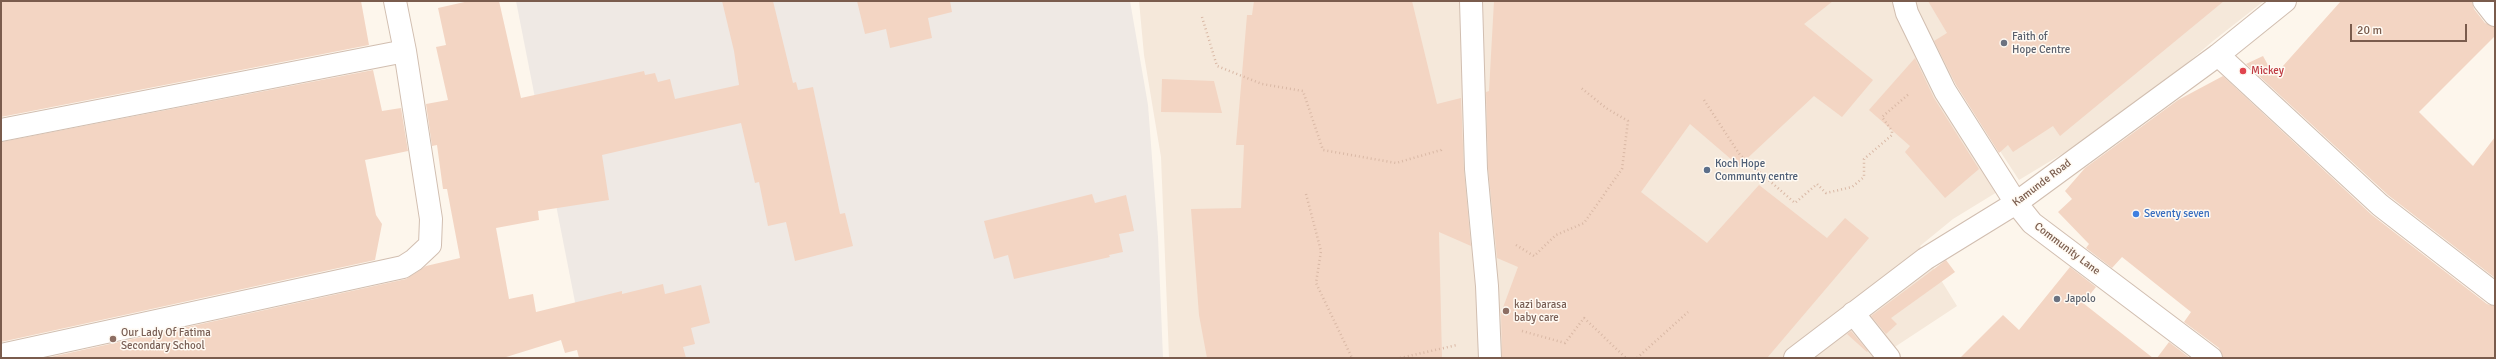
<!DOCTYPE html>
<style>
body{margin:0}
#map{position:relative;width:2496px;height:359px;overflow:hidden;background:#fdf6ec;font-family:Signika,sans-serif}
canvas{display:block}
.frame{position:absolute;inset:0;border:2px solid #7a5c4d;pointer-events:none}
.scale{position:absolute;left:2350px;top:24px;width:117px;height:18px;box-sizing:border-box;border:2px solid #7a5c4d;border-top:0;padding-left:5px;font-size:12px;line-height:14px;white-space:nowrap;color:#7a5c4d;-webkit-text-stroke:3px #fffaf3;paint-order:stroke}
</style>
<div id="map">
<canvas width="2496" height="359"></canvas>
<div class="frame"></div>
<div class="scale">20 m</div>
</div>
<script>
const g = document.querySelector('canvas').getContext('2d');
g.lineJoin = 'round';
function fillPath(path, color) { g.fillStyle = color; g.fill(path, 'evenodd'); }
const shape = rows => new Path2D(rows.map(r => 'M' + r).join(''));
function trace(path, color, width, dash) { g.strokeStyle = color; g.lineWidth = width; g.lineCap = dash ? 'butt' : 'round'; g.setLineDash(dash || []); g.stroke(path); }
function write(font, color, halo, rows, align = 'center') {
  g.font = font + ' Signika,sans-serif'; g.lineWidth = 3; g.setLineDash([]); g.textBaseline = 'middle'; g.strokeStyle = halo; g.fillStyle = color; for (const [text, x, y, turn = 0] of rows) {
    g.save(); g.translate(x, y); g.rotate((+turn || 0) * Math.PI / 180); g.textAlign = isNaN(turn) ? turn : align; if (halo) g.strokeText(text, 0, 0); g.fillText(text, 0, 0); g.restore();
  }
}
const residential = shape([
 [1139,1,1897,1,2002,189,1953,219,1920,246,1957,306,1878,358,1169,358,1161,157,1144,55],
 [1913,1,2264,1,2213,41,2150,95,2082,142,2019,180,1937,55]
]);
const industrial = shape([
 [516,1,1130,1,1148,105,1158,237,1163,358,586,358]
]);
const building = shape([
 [1,1,361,1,369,45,1,117],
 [469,1,499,1,521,98,644,71,645,75,655,73,658,82,670,79,675,99,739,85,734,51,722,1,773,1,793,83,796,82,798,90,813,87,840,214,845,213,853,246,795,261,786,222,768,226,759,182,755,183,741,123,602,155,609,200,538,211,539,220,496,228,509,299,533,294,536,312,622,291,622,294,663,284,665,294,701,285,710,323,691,328,695,344,683,347,686,358,579,358,577,350,565,353,561,340,503,358,46,358,406,279,426,266,460,258,447,189,443,189,437,145,432,146,426,104,448,100,436,47,446,45,438,8],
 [857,1,950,1,952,12,928,18,932,38,890,48,886,29,865,34],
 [1254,1,1412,1,1437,104,1461,98,1464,170,1471,246,1439,232,1442,358,1207,358,1199,315,1191,209,1241,208,1244,145,1236,145,1247,15,1252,15],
 [1494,1,1833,1,1804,24,1873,80,1842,117,1814,96,1739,166,1690,124,1641,192,1707,243,1759,185,1827,238,1845,218,1869,238,1767,358,1502,358,1501,313,1518,267,1497,258,1488,168,1486,92,1489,91],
 [1928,1,2224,1,2060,136,2053,126,2013,152,2008,145,1999,153,1956,85,1934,41,1947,33],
 [2341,1,2472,1,2474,9,2485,23,2495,27,2495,36,2419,112,2473,166,2495,137,2495,278,2388,195,2246,64,2263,56,2274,76],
 [1915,58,1934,98,1979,169,1945,198,1905,152,1910,146,1869,110],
 [373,70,382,111,401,108,408,151,365,160,376,215,382,224,375,260,1,342,1,142],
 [2223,76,2372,215,2487,304,2495,306,2495,358,2223,358,2219,348,2184,322,2191,312,2122,257,2112,268,2086,248,2089,244,2058,212,2072,199,2065,191,2085,168,2178,100],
 [1162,79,1214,81,1222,113,1161,112],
 [1092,194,1095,203,1126,195,1134,231,1119,234,1123,252,1109,255,1110,257,1014,279,1008,255,994,259,984,221],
 [1946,260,1955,272,1891,318,1897,324,1886,334,1871,316],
 [2070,267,2096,287,2083,303,2153,358,1960,358,2003,315,2019,330],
 [1851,331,1868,351,1867,352,1847,334],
 [2169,342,2190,358,2157,358]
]);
const path = shape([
 [1202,17,1217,66,1262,84,1303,91,1323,150,1396,163,1441,150,1442,147],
 [1704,100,1740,155,1795,203,1817,184,1826,193,1852,187,1864,177,1864,159,1892,135,1892,131,1882,117,1910,93],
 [1306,194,1321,251,1316,283,1352,358],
 [1516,245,1534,256,1556,235,1584,223,1622,169,1628,121,1606,108,1580,87],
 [1522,331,1565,343,1584,318,1626,358],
 [1400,358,1457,345],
 [1637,358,1688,312]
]);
const minor = shape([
 [1471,1,1476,169,1487,286,1490,358],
 [1904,1,1907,13,1945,91,2016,203,2032,223,2211,358],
 [2484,1,2495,15],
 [2218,55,2380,205,2495,294],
 [1,130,405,51],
 [1853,313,1889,358],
 [1,355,403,267,414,260,430,245,431,219,405,51,395,1],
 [1795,358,1925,259,2016,203,2218,55,2285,1]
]);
const markers = [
 [2004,43,4,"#6b7280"],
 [2243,71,4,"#e0444e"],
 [1707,170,4,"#5c6f8a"],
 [2136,214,4,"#3f7fe0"],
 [2057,299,4,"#6b7280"],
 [1506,311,4,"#8d6e63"],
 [113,339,4,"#8d6e63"]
];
const worshipNames = [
 ["Faith of",2012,37],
 ["Hope Centre",2012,50],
 ["Japolo",2065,299]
];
const healthNames = [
 ["Mickey",2251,71]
];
const serviceNames = [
 ["Koch Hope",1715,164],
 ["Communty centre",1715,177]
];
const streetNames = [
 ["Kamunde Road",2042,183,-37],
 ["Community Lane",2067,249,37]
];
const shopNames = [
 ["Seventy seven",2144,214]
];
const educationNames = [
 ["kazi barasa",1514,305],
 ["baby care",1514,318],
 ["Our Lady Of Fatima",121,333],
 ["Secondary School",121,346]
];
fillPath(residential, '#f5e8da');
fillPath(industrial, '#efe9e4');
fillPath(building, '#f3d5c3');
trace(minor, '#d1beb0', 24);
trace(path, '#d9b8a5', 2.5, [1, 3]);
trace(minor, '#fff', 22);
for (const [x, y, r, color] of markers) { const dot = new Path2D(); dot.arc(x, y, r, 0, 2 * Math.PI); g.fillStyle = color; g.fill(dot); trace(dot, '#fffaf3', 1.5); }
write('11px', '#5b616d', '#fffaf3', worshipNames, 'left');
write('11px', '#be3a42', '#fffaf3', healthNames, 'left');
write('11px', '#4e5e75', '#fffaf3', serviceNames, 'left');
write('11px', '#7a5c4d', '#fffaf3', streetNames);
write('11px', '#366cbe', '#fffaf3', shopNames, 'left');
write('11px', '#785e54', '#fffaf3', educationNames, 'left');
</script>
